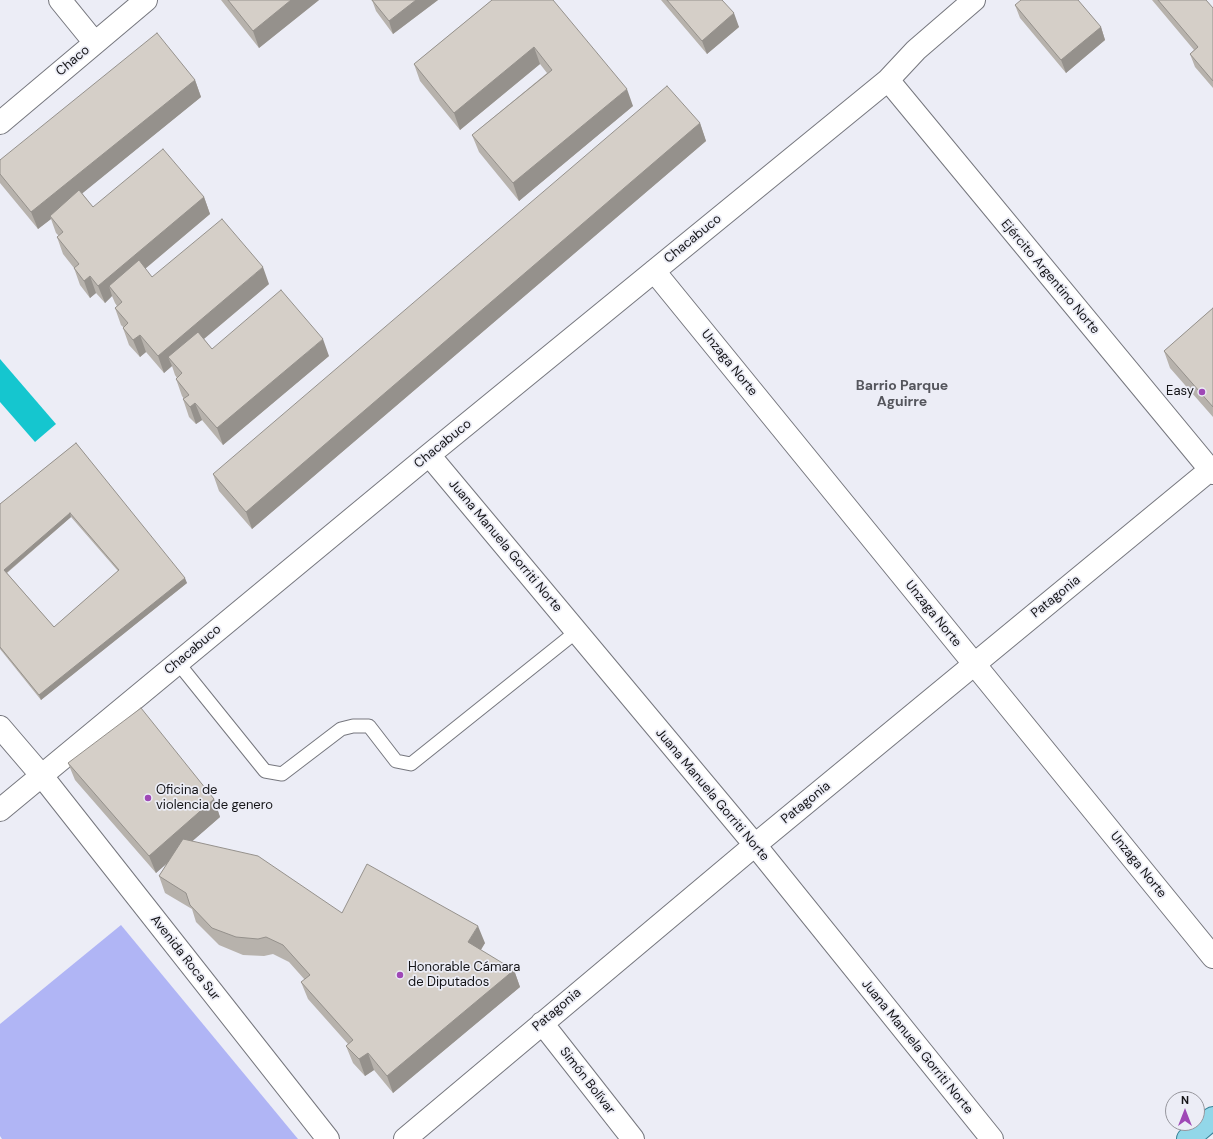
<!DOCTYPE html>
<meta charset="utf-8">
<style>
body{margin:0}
#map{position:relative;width:1213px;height:1139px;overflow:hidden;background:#ecedf6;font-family:"DM Sans",sans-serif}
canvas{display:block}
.north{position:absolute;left:1165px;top:1091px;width:40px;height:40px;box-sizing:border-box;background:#ecedf6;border:1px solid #96969d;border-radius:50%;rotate:0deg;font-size:11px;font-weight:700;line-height:16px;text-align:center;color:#141417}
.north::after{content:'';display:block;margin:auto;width:14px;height:18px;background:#9f48b6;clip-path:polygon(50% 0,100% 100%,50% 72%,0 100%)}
</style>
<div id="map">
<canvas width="1213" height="1139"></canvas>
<div class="north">N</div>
</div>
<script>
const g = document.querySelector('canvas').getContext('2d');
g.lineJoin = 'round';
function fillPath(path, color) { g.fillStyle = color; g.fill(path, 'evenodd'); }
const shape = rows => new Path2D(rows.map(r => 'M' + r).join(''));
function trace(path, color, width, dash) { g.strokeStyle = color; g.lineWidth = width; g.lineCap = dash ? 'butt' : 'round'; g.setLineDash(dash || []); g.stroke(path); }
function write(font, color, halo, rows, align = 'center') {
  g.font = font + ' "DM Sans",sans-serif'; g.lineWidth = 3.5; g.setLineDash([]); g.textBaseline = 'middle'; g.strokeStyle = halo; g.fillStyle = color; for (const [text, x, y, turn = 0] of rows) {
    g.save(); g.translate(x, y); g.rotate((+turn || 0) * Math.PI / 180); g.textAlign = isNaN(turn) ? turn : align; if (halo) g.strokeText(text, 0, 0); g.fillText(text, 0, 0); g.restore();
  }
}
const green = shape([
 [121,925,298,1139,2,1139,0,1136,0,1024]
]);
const water = shape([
 [0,359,56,424,35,442,0,402]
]);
const service = shape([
 [178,663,265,771,282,774,341,729,353,726,369,726,396,761,411,764,576,632]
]);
const minor = shape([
 [60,0,95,43],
 [888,80,1213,473],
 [0,123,146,0],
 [654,271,1213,957],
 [429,455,755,845,992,1139],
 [0,810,429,455,888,80,916,50,974,0],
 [542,1023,633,1139],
 [405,1139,755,845,1210,470]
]);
const secondary = shape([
 [0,727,42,776,328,1139]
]);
const primary = shape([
 [1188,1139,1213,1118]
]);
const wall = shape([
 [221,0,319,0,259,48],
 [372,0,438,0,393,34,376,11],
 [492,0,633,106,519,201,479,152,472,135,547,73,540,64,460,130,420,81,414,64],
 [661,0,722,0,739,27,707,54],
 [1152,0,1206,0,1213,8,1213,88,1195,67,1190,54,1194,50],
 [1015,5,1101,27,1105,40,1066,73,1020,18],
 [195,80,201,97,82,193,93,207,204,197,210,214,145,269,152,277,269,284,204,339,212,349,329,356,223,445,202,420,196,424,189,417,183,399,184,399,182,396,176,379,177,378,175,375,172,366,164,373,146,352,140,357,129,345,123,328,123,327,121,325,115,308,117,306,115,303,112,296,105,303,96,293,90,298,80,285,74,268,63,254,57,237,59,236,56,233,51,219,38,229,0,183,0,160],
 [700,123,706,141,252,529,219,491,213,474],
 [1213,308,1213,417,1170,368,1164,351],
 [76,443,187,583,41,700,0,649,0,504],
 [71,517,118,571,54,627,7,573],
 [68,763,214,799,220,817,192,841,342,913,485,943,480,950,514,970,520,987,393,1093,374,1070,365,1076,353,1063,346,1046,348,1044,308,999,301,982,305,980,289,962,273,954,264,956,243,955,219,945,196,922,192,909,165,893,159,876,167,863,156,873,75,780]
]);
const shadedWall = shape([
 [291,0,319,0,259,48,253,31],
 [416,0,438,0,393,34,389,21],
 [734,13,739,27,707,54,702,41],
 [1101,27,1105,40,1066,73,1061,60],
 [534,47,540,64,460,130,454,113],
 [195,80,201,97,52,218,50,216,51,219,38,229,31,212],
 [627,89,633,106,519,201,513,183],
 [700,123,706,141,252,529,246,512],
 [204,197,210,214,115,294,109,286,112,296,105,303,98,286],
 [263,267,269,284,174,364,168,357,172,366,164,373,158,356],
 [90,276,96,293,90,298,84,281],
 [140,335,146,352,140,357,133,340],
 [323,339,329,356,223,445,217,428],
 [195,403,202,420,196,424,190,407],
 [70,513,71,517,5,574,4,570],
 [185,578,187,583,41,700,39,695],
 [214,799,220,817,156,873,149,856],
 [478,926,485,943,475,960,468,942],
 [514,970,520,987,393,1093,387,1076],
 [368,1053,374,1070,365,1076,359,1059]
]);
const building = shape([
 [228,0,291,0,253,31,228,0],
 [372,0,416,0,389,21,372,0],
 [492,0,553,0,627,89,513,183,472,135,552,70,534,47,454,113,414,64,492,0],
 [667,0,722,0,734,13,702,41,667,0],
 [1021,0,1078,0,1101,27,1061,60,1015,5,1021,0],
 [1158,0,1206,0,1213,8,1213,81,1190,54,1198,47,1158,0],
 [157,33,195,80,31,212,0,174,0,160,157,33],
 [667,86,700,123,246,512,213,474,667,86],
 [163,149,204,197,98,286,90,276,84,281,74,268,79,264,57,237,63,232,50,216,79,190,93,207,163,149],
 [222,219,263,267,158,356,140,335,133,340,123,328,128,323,115,308,122,302,109,286,139,260,152,277,222,219],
 [281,290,323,339,217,428,195,403,190,407,183,399,189,395,176,379,182,373,168,357,198,332,212,349,281,290],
 [1213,308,1213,407,1164,351,1213,308],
 [76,443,185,578,39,695,0,647,0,504,76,443],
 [70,513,119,570,54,627,4,570,70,513],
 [141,708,214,799,149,856,68,763,141,708],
 [183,839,258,856,342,913,367,864,478,926,468,942,514,970,387,1076,368,1053,359,1059,346,1046,353,1040,301,982,310,975,283,945,266,937,258,939,236,937,212,928,190,905,186,893,159,876,183,839]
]);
const markers = [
 [1202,392,4,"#9f48b6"],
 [148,798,4,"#9f48b6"],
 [400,975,4,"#9f48b6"]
];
const streetNames = [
 ["Chaco",73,61,-40],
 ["Chacabuco",693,239,-39],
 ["Ejército Argentino Norte",1050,277,50],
 ["Unzaga Norte",729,363,51],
 ["Chacabuco",443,444,-39],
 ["Juana Manuela Gorriti Norte",505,546,50],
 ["Patagonia",1056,597,-39],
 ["Unzaga Norte",933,614,51],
 ["Chacabuco",193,650,-40],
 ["Juana Manuela Gorriti Norte",712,795,50],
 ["Patagonia",806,803,-39],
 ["Unzaga Norte",1138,865,51],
 ["Avenida Roca Sur",185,958,52],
 ["Patagonia",557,1010,-40],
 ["Juana Manuela Gorriti Norte",917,1047,51],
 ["Simón Bolívar",587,1081,52]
];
const poiNames = [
 ["Easy",1194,392,"right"],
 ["Oficina de",156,791],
 ["violencia de genero",156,806],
 ["Honorable Cámara",408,968],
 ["de Diputados",408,983]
];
const neighbourhoodNames = [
 ["Barrio Parque",902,386],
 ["Aguirre",902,402]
];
fillPath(green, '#b0b5f5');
fillPath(water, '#15c6cf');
trace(service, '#76777e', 15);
trace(minor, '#76777e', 24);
trace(secondary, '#76777e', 24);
trace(primary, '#378196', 24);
trace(service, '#fff', 13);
trace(minor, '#fff', 22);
trace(secondary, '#fff', 22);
trace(primary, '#92d7e9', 22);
fillPath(wall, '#b7b2ac');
fillPath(shadedWall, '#95918c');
fillPath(building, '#d5cfc8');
trace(building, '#95918c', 1);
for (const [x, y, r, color] of markers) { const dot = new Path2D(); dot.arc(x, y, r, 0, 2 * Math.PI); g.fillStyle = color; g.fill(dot); trace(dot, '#ecedf6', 1.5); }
write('13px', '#141417', '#ecedf6', streetNames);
write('13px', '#141417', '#ecedf6', poiNames, 'left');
write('bold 14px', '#54555c', '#ecedf6', neighbourhoodNames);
</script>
